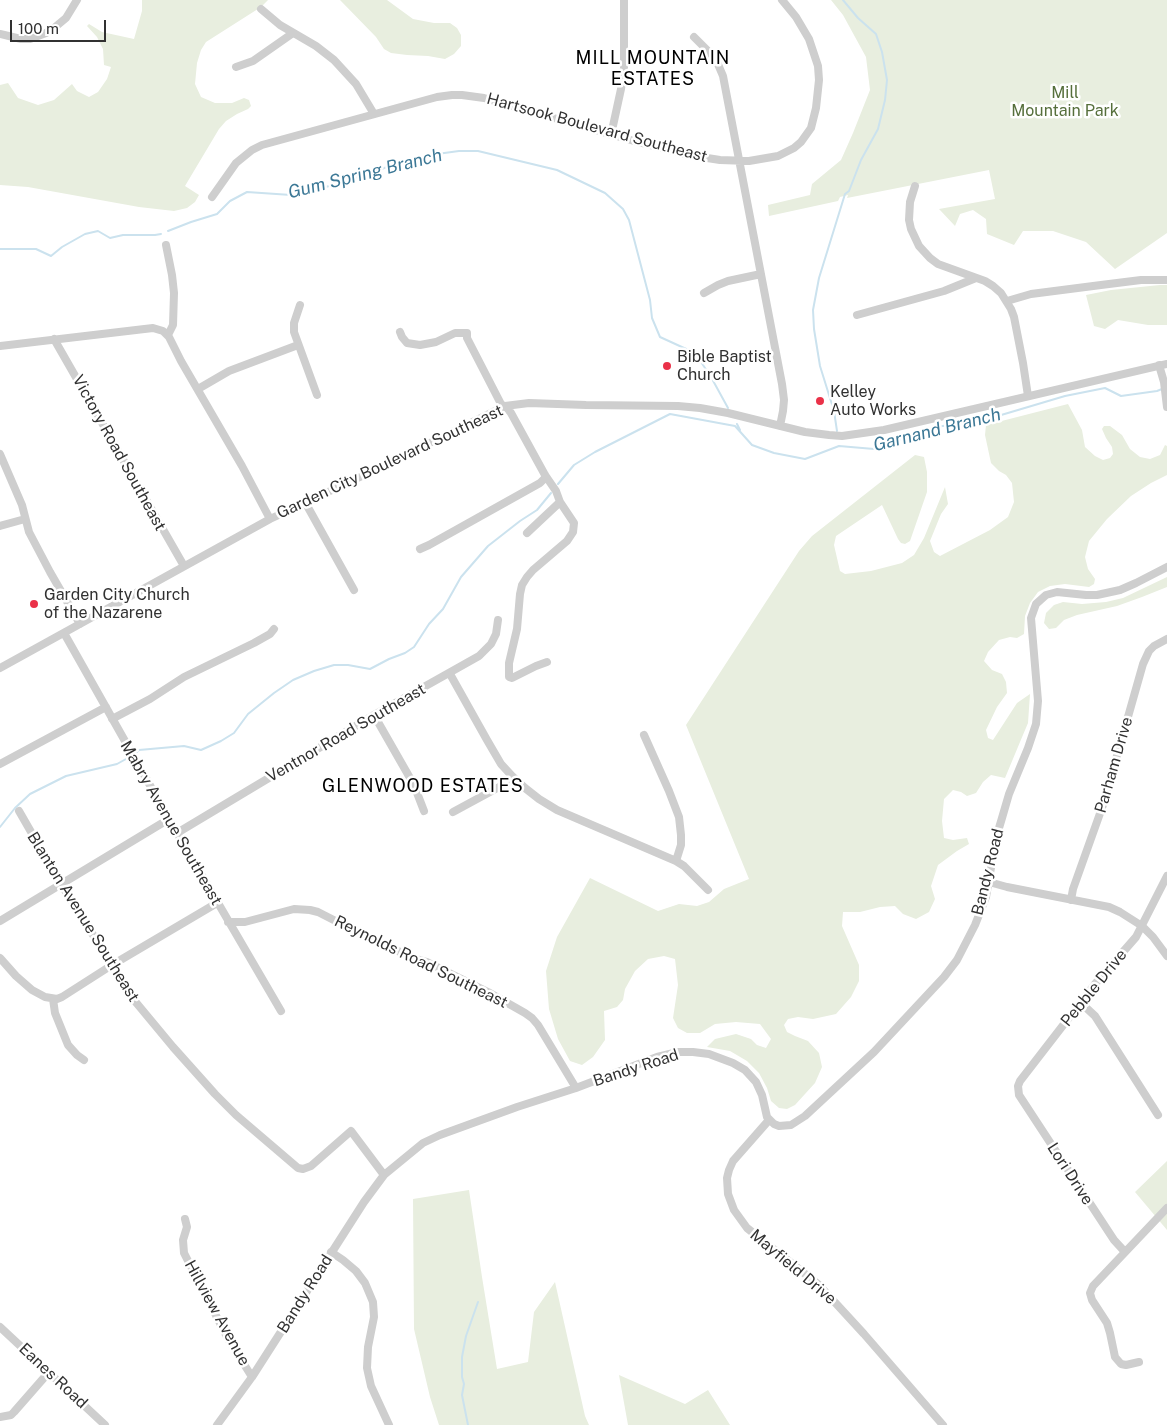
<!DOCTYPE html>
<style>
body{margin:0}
#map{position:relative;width:1167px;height:1425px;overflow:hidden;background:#fff;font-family:"Public Sans",sans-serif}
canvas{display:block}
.scale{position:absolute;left:10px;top:20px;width:96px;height:22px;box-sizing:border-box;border:2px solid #313131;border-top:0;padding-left:6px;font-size:15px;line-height:18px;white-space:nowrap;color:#313131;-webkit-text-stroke:4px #fff;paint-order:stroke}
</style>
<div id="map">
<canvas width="1167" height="1425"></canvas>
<div class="scale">100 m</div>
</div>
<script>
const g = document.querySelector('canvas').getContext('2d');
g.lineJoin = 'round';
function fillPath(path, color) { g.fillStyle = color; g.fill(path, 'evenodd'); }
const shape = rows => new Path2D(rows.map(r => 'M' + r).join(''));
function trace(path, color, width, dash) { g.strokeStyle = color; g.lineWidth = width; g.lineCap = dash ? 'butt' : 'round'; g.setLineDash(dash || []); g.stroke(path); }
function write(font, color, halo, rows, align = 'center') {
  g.font = font + ' "Public Sans",sans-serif'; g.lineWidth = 5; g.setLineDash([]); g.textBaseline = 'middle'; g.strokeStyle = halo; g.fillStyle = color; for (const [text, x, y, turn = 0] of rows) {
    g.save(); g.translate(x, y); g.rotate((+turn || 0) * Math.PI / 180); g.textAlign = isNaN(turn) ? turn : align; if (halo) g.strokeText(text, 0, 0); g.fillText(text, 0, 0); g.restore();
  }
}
const green = shape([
 [142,0,268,0,261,7,206,42,201,50,197,63,195,84,201,97,215,103,232,103,244,98,249,100,251,106,248,109,237,114,226,121,219,129,185,186,199,195,195,202,187,208,174,211,139,207,28,187,0,185,0,85,8,83,18,98,38,105,54,100,72,84,77,91,89,97,98,92,107,79,111,67,104,65,103,49,97,37,87,26,89,24,102,32,134,39,142,11],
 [340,0,387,0,413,19,434,23,450,23,457,28,461,35,461,46,454,54,445,59,428,56,407,55,391,53,384,49,376,37],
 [831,0,1167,0,1167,233,1115,269,1086,242,1053,231,1023,231,1014,245,987,234,986,219,973,210,960,214,955,226,939,209,995,199,989,170,847,198,848,195,840,197,838,201,769,216,768,205,810,195,812,184,841,160,853,133,870,90,866,57,843,15],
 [1160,285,1167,285,1167,325,1148,325,1118,320,1105,329,1094,326,1086,295,1111,290],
 [1068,404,1082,430,1085,447,1095,456,1103,460,1110,458,1113,454,1112,447,1106,438,1102,429,1104,426,1110,426,1122,435,1130,449,1140,457,1150,459,1160,455,1165,445,1167,446,1167,475,1151,483,1131,496,1107,519,1089,541,1085,557,1088,569,1095,579,1094,584,1089,587,1065,584,1050,586,1038,592,1030,603,1025,616,1024,634,1017,638,1010,637,999,640,988,652,984,661,992,670,1002,674,1006,682,1007,693,997,707,986,730,988,738,993,740,1017,703,1030,694,1028,723,1020,742,1005,778,991,775,983,782,976,793,967,796,961,792,953,790,944,799,942,821,944,838,953,840,967,838,969,844,957,851,938,865,931,886,935,899,929,912,916,919,903,914,895,906,880,907,860,912,843,912,842,926,859,965,859,981,851,997,836,1014,813,1019,798,1017,788,1019,784,1025,787,1032,795,1036,808,1041,819,1053,822,1067,815,1083,795,1105,787,1109,779,1108,771,1101,767,1088,759,1073,747,1061,730,1051,707,1047,715,1039,736,1034,751,1039,757,1045,766,1048,771,1039,760,1024,736,1022,715,1024,700,1033,687,1033,678,1028,673,1018,678,985,675,959,664,956,648,959,635,971,625,989,623,1000,617,1007,604,1011,605,1040,593,1057,582,1065,570,1061,558,1039,549,1009,546,971,557,937,590,878,658,911,679,904,697,906,709,902,724,889,749,879,686,725,799,551,812,536,915,455,924,457,927,472,927,492,910,541,905,544,901,543,898,539,882,505,836,536,834,545,840,571,845,574,871,571,902,563,914,555,924,538,945,487,948,504,941,514,930,541,934,552,940,556,990,530,1008,517,1014,502,1012,483,1006,475,999,471,991,463,985,435,986,425],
 [1167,577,1167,587,1142,597,1117,606,1077,615,1064,620,1056,628,1049,629,1044,623,1046,613,1054,605,1063,602,1082,604,1106,602,1123,598],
 [1167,1161,1167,1230,1135,1192],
 [469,1190,482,1277,497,1369,528,1362,534,1312,555,1282,585,1416,589,1425,439,1425,430,1397,414,1329,413,1199],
 [619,1375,685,1404,708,1390,730,1425,628,1425]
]);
const stream = shape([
 [168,231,191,222,217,214,230,201,247,192,291,195,297,193,306,192,337,184,399,163,437,154,459,151,478,151,557,170,605,193,623,209,629,220,650,300,652,318,660,337,695,353,711,377,728,408],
 [0,249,36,249,51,256,62,247,85,234,98,231,110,238,123,235,155,235,161,234],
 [737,424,740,430],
 [837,431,834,411,820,366,814,329,813,310,819,278,845,194,849,191,861,160,878,129,885,100,887,80,882,52,876,34,858,18,843,0],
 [558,484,574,465,595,452,670,414,735,426,752,445,774,453,805,459,839,446,874,449,935,427,981,421,1065,396,1105,388,1121,396,1157,391,1162,389],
 [137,752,139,750,184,746,201,750,221,741,234,733,248,714,274,693,293,680,314,671,334,665,348,665,370,669,389,659,405,653,414,647,429,624,443,609,461,577,488,546,520,521,537,510,551,493],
 [0,827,15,808,30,794,66,776,117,764,126,759],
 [468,1425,462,1395,464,1384,462,1377,462,1357,466,1336,478,1302]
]);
const minor = shape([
 [261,9,280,25,316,46,334,60,356,84,374,114],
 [0,34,21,39,30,39,46,33,54,28,66,18,77,0],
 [694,37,711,54,717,62,723,76,782,384,784,400,783,411,780,426],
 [236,67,253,61,293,33],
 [611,135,621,89,624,68,624,0],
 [915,186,910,202,909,220,911,229,919,246,930,258,938,264,985,281,993,286,1001,293,1011,309,1014,317,1023,363,1028,396],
 [212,197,236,163,252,150,262,145,437,97,452,95,462,95,484,98,634,141,688,155,720,160,749,161,778,156,794,148,801,142,811,128,816,108,819,80,818,66,809,39,796,17,782,0],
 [166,245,172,275,174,293,173,325,168,335],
 [704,293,718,285,728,281,761,274],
 [1007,301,1031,294,1101,285,1141,280,1167,280],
 [300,305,294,323,294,332,317,395],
 [857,315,944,291,976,278],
 [400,332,402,337,407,343,420,345,436,342,455,333,467,333,467,338,501,404,508,409,511,413,545,475,556,491,560,502,574,523,573,532,567,541,533,570,527,577,522,585,520,594,517,629,509,663,509,677,512,678,536,666,547,662],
 [54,339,184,566],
 [0,346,153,328,163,331,169,337,181,361,242,466,270,519],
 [1159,365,1164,382,1167,407],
 [198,389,229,371,298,345],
 [0,454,22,505,29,532,50,572,80,624],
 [305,502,354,590],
 [0,526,25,519],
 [527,533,560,502],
 [420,549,429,545,540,483,545,478,545,475],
 [64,633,169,819,281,1011],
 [0,668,270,519,375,470,505,406,529,403,586,405,678,406,700,408,728,413,805,432,829,435,842,436,884,430,1167,364],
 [450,674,487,740,501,764,512,776,525,788,539,799,557,810,676,861,684,866,708,890],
 [374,715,414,785,424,811],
 [112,719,150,699,184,677,254,643,270,634,274,629],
 [644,735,669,791,679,817,681,835,681,845,676,861],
 [0,764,106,707],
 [19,811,61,884,112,965,129,994,173,1047,215,1094,236,1115,298,1168,303,1169,311,1166,351,1131,384,1175],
 [453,812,501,786,512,776],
 [177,833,374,715,479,656,491,644,496,634,498,620],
 [989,882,1007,887,1109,907,1120,912,1142,926,1153,937,1167,956],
 [1071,900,1073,889,1103,805,1143,664,1149,651,1154,646,1167,639],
 [0,921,169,819],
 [228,922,245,922,294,909,310,910,318,912,363,935,413,958,427,962,488,992,525,1013,532,1018,538,1025,576,1088],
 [0,958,16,976,32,990,45,997,57,999,62,997,112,965,217,903],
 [53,999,55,1013,68,1045,77,1055,84,1060],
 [1081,1003,1095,1016,1158,1115],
 [769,1120,733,1161,729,1170,727,1178,728,1194,734,1210,747,1228,819,1285,864,1334,943,1425],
 [185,1219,187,1227,183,1240,184,1253,227,1337,252,1377],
 [331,1252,343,1260,356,1271,365,1283,373,1302,374,1317,368,1347,367,1368,371,1386,389,1425],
 [1125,1252,1114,1240,1019,1095,1018,1086,1020,1081,1095,984,1136,937,1167,876],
 [0,1327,105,1425],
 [1139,1362,1126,1365,1121,1364,1115,1357,1110,1333,1107,1323,1092,1300,1090,1293,1093,1286,1167,1208],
 [0,1417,11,1415,14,1412,49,1372],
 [217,1425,252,1377,364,1202,384,1175,423,1143,440,1135,517,1107,576,1088,657,1057,678,1052,693,1052,709,1054,733,1063,745,1070,756,1082,762,1095,767,1117,774,1124,779,1126,791,1125,805,1116,874,1052,944,977,957,960,975,925,986,897,996,838,1002,818,1009,794,1028,748,1036,724,1038,701,1031,618,1036,604,1046,595,1057,592,1086,595,1097,595,1120,590,1136,583,1167,567]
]);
const markers = [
 [667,366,5,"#ea3148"],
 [820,401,5,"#ea3148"],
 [34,604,5,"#ea3148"]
];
const parkNames = [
 ["Mill",1065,93],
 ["Mountain Park",1065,111]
];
const streetNames = [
 ["Hartsook Boulevard Southeast",597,128,15],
 ["Victory Road Southeast",119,453,61],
 ["Garden City Boulevard Southeast",390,462,-25],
 ["Ventnor Road Southeast",346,733,-30],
 ["Parham Drive",1114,765,-74],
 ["Mabry Avenue Southeast",171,823,60],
 ["Bandy Road",988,872,-76],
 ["Blanton Avenue Southeast",83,917,58],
 ["Reynolds Road Southeast",421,962,26],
 ["Pebble Drive",1094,988,-51],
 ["Bandy Road",636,1068,-18],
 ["Lori Drive",1070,1174,57],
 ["Mayfield Drive",793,1267,40],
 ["Bandy Road",305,1294,-58],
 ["Hillview Avenue",217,1313,61],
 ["Eanes Road",53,1376,43]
];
const poiNames = [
 ["Bible Baptist",677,357],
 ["Church",677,375],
 ["Kelley",830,392],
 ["Auto Works",830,410],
 ["Garden City Church",44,595],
 ["of the Nazarene",44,613]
];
const neighbourhoodNames = [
 ["MILL MOUNTAIN",653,58],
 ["ESTATES",653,79],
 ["GLENWOOD ESTATES",423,786]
];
const waterNames = [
 ["Gum Spring Branch",365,174,-14],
 ["Garnand Branch",937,430,-14]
];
fillPath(green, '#e8eedf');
trace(stream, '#cbe2ee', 2);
trace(minor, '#cecece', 8);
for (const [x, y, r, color] of markers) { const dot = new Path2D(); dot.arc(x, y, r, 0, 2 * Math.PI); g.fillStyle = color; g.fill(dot); trace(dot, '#fff', 2); }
write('16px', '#566f3c', '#fff', parkNames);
write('16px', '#313131', '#fff', streetNames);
write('16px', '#313131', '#fff', poiNames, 'left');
g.letterSpacing = '1px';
write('18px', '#000', '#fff', neighbourhoodNames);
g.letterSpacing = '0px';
write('italic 18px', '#3c7896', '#fff', waterNames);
</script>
